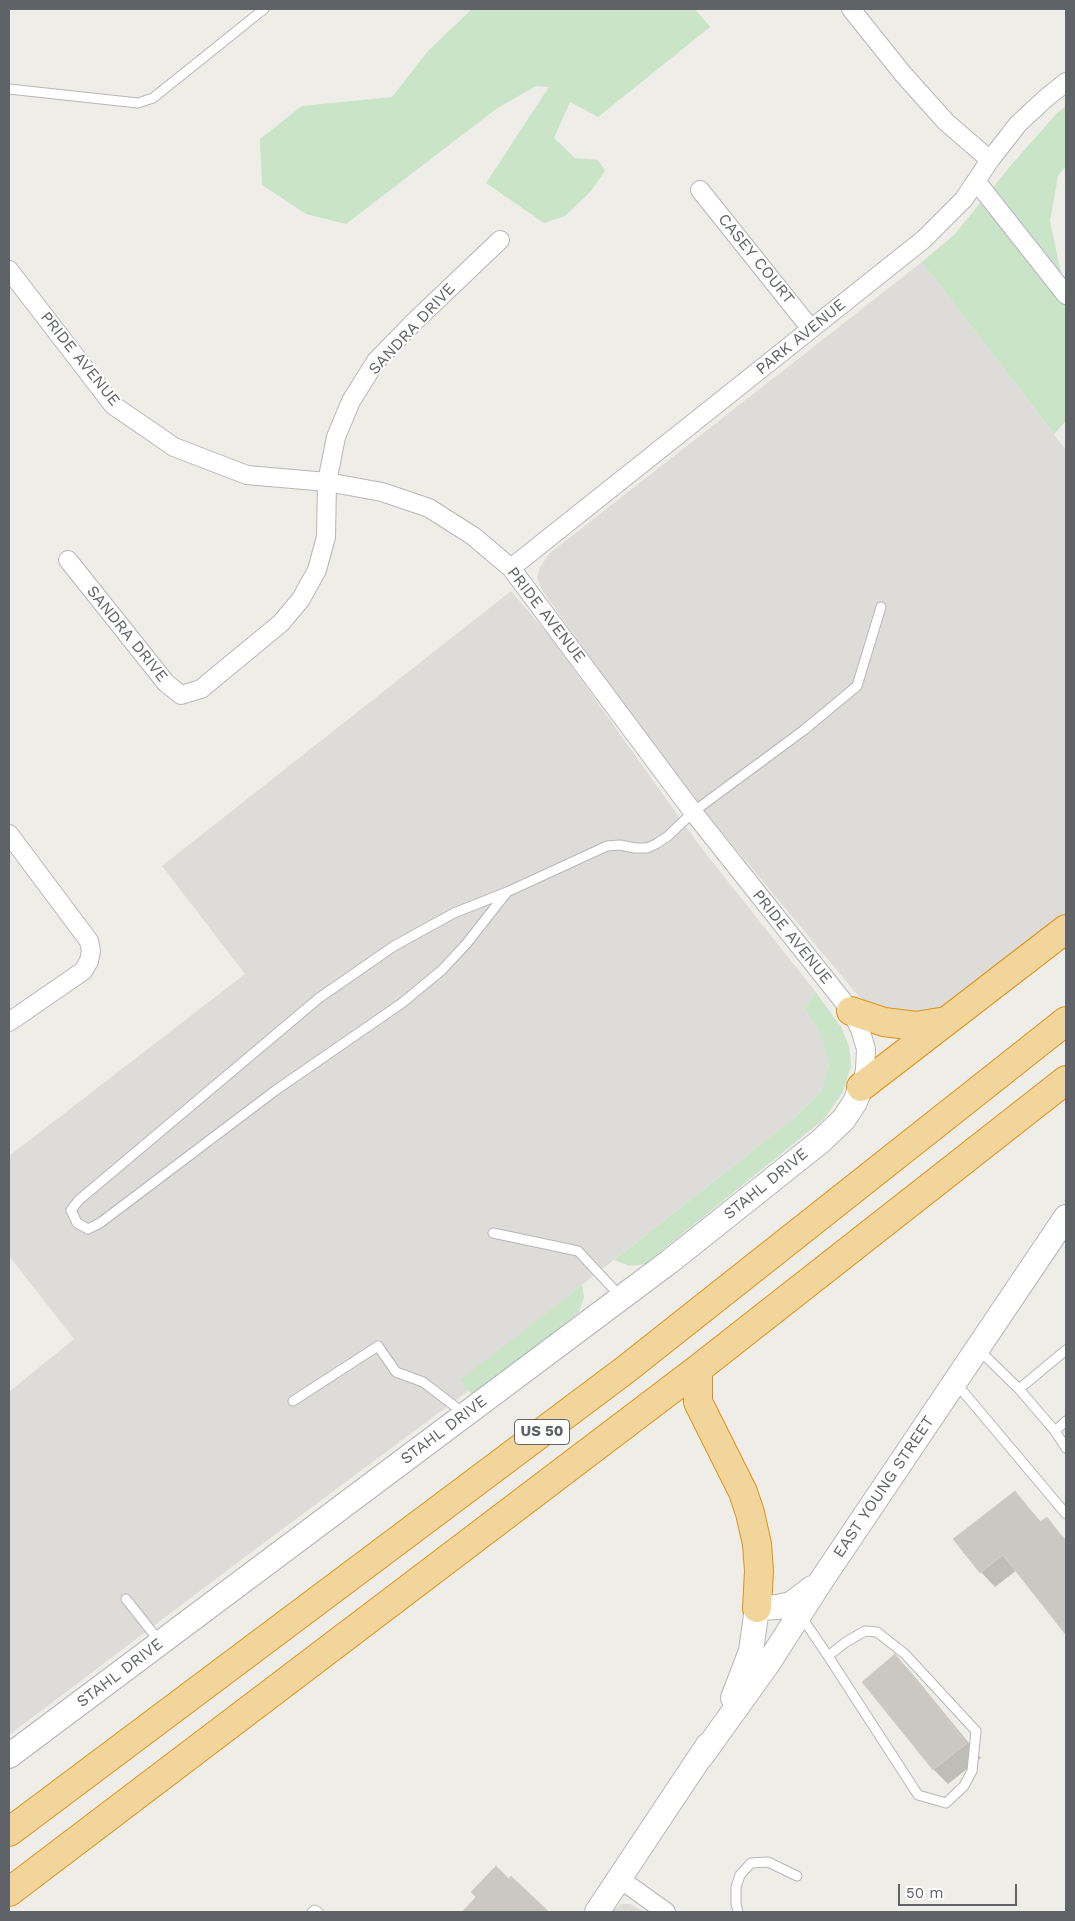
<!DOCTYPE html>
<style>
body{margin:0}
#map{position:relative;width:1075px;height:1921px;overflow:hidden;background:#efede7;font-family:"Work Sans",sans-serif}
canvas{display:block}
.frame{position:absolute;inset:0;border:10px solid #5f6266;pointer-events:none}
.scale{position:absolute;left:898px;top:1884px;width:119px;height:22px;box-sizing:border-box;border:2px solid #5f6266;border-top:0;padding-left:6px;font-size:15px;line-height:18px;white-space:nowrap;color:#5f6266;-webkit-text-stroke:4px #fff;paint-order:stroke}
</style>
<div id="map">
<canvas width="1075" height="1921"></canvas>
<div class="frame"></div>
<div class="scale">50 m</div>
</div>
<script>
const g = document.querySelector('canvas').getContext('2d');
g.lineJoin = 'round';
function fillPath(path, color) { g.fillStyle = color; g.fill(path, 'evenodd'); }
const shape = rows => new Path2D(rows.map(r => 'M' + r).join(''));
function trace(path, color, width, dash) { g.strokeStyle = color; g.lineWidth = width; g.lineCap = dash ? 'butt' : 'round'; g.setLineDash(dash || []); g.stroke(path); }
function write(font, color, halo, rows, align = 'center') {
  g.font = font + ' "Work Sans",sans-serif'; g.lineWidth = 4; g.setLineDash([]); g.textBaseline = 'middle'; g.strokeStyle = halo; g.fillStyle = color; for (const [text, x, y, turn = 0] of rows) {
    g.save(); g.translate(x, y); g.rotate((+turn || 0) * Math.PI / 180); g.textAlign = isNaN(turn) ? turn : align; if (halo) g.strokeText(text, 0, 0); g.fillText(text, 0, 0); g.restore();
  }
}
const industrial = shape([
 [922,262,1066,450,1066,913,941,1009,916,1019,866,1003,855,992,670,770,542,590,537,577,540,567,550,553],
 [511,591,553,640,699,845,815,991,805,1010,820,1032,829,1063,821,1092,793,1119,461,1380,468,1391,253,1551,9,1735,9,1392,74,1339,9,1256,9,1156,245,974,162,866],
 [621,1904,630,1904,644,1912,611,1912]
]);
const green = shape([
 [472,9,695,9,710,27,598,117,570,102,554,138,575,158,598,160,605,171,591,191,565,216,544,223,486,183,549,87,536,86,496,109,346,224,306,214,262,185,260,139,302,106,392,97,428,51],
 [1066,106,1066,166,1058,176,1050,221,1066,297,1066,421,1054,434,922,262,954,235,1012,164,1058,112],
 [815,991,841,1027,849,1046,851,1066,843,1092,824,1119,645,1264,630,1266,614,1260,793,1119,821,1092,829,1063,820,1032,805,1010],
 [582,1285,584,1297,579,1312,477,1397,468,1391,460,1380]
]);
const shadow = shape([
 [1015,1492,1042,1523,1047,1519,1066,1540,1066,1633,1017,1570,995,1587,981,1572],
 [895,1656,910,1671,981,1758,948,1784,934,1770,863,1682],
 [511,1878,547,1912,464,1912,478,1897]
]);
const building = shape([
 [1015,1491,1040,1522,1047,1517,1066,1542,1066,1635,1003,1555,980,1573,953,1539,1015,1491],
 [895,1654,967,1743,933,1770,862,1682,895,1654],
 [496,1866,509,1879,511,1876,549,1912,462,1912,476,1897,471,1892,496,1866]
]);
const lane = shape([
 [9,89,138,103,153,98,264,9],
 [507,892,467,943,442,970,402,1003,276,1090,100,1223,88,1229,77,1223,71,1210,79,1200,319,998,394,946,454,913,507,892,607,846,620,845,635,848,647,848,656,844,668,836,693,812,804,730,857,686,881,607],
 [493,1233,578,1251,621,1297],
 [978,1349,1019,1389,1055,1431,1066,1421],
 [955,1382,1066,1514],
 [1019,1389,1066,1350],
 [293,1401,378,1346,396,1372,423,1382,465,1414],
 [1055,1431,1066,1448],
 [126,1599,160,1642],
 [801,1616,828,1656,918,1795,946,1803,964,1786,972,1771,976,1731,905,1654,877,1632,865,1631,846,1642,828,1656],
 [312,1912,315,1910,318,1912],
 [738,1912,736,1904,736,1887,740,1875,751,1863,768,1862,797,1876]
]);
const street = shape([
 [851,9,903,74,946,122,990,160],
 [976,181,1066,295],
 [700,190,811,329],
 [9,270,113,405,174,447,247,475,327,482,382,492,429,508,473,536,511,568,693,812,851,1011,860,1029,866,1049,865,1070,861,1087],
 [68,560,166,683,181,695,201,689,281,623,301,599,317,570,326,537,327,482,336,437,351,401,376,361,415,321,500,240],
 [511,568,924,239,964,199,990,160,1018,124,1046,98,1066,82],
 [9,834,89,941,91,951,89,961,83,971,9,1022],
 [620,1879,666,1912]
]);
const secondary = shape([
 [733,1698,751,1651,757,1608,778,1607,791,1604,812,1588],
 [9,1756,669,1262,821,1141,844,1119,855,1102,861,1087],
 [701,1757,767,1665,821,1581,1066,1217],
 [597,1912,708,1745]
]);
const highway = shape([
 [851,1011,884,1022,916,1026,946,1021],
 [861,1087,1066,929],
 [698,1369,698,1402,743,1492,750,1513,757,1544,759,1571,757,1608],
 [9,1832,625,1370,1066,1021],
 [9,1892,698,1369,1066,1080]
]);
const shields = [
 [542,1432,55]
];
const shieldNames = [
 ["US 50",542,1432]
];
const streetNames = [
 ["CASEY COURT",756,259,51],
 ["SANDRA DRIVE",412,329,-47],
 ["PARK AVENUE",801,337,-39],
 ["PRIDE AVENUE",80,359,51],
 ["PRIDE AVENUE",546,615,52],
 ["SANDRA DRIVE",127,634,51],
 ["PRIDE AVENUE",792,937,51],
 ["STAHL DRIVE",766,1184,-39],
 ["STAHL DRIVE",444,1430,-37],
 ["EAST YOUNG STREET",884,1487,-56],
 ["STAHL DRIVE",120,1673,-37]
];
fillPath(industrial, '#dedcd9');
fillPath(green, '#c9e4c7');
fillPath(shadow, '#0003');
fillPath(building, '#cbc8c4');
trace(building, '#d3cec6', 1);
trace(lane, '#b4b7ba', 11);
trace(street, '#b4b7ba', 20);
trace(secondary, '#b3b6ba', 26);
trace(highway, '#de9118', 30);
trace(lane, '#fff', 9);
trace(street, '#fff', 18);
trace(secondary, '#fff', 24);
trace(highway, '#f2d59b', 28);
for (const [x, y, w] of shields) { const box = new Path2D(); box.roundRect(x - w / 2, y - 12.5, w, 25, 4); g.fillStyle = '#fff'; g.fill(box); trace(box, '#5f6266', 1); }
write('bold 15px', '#5f6266', null, shieldNames);
write('16px', '#5f6266', '#fff', streetNames);
</script>
